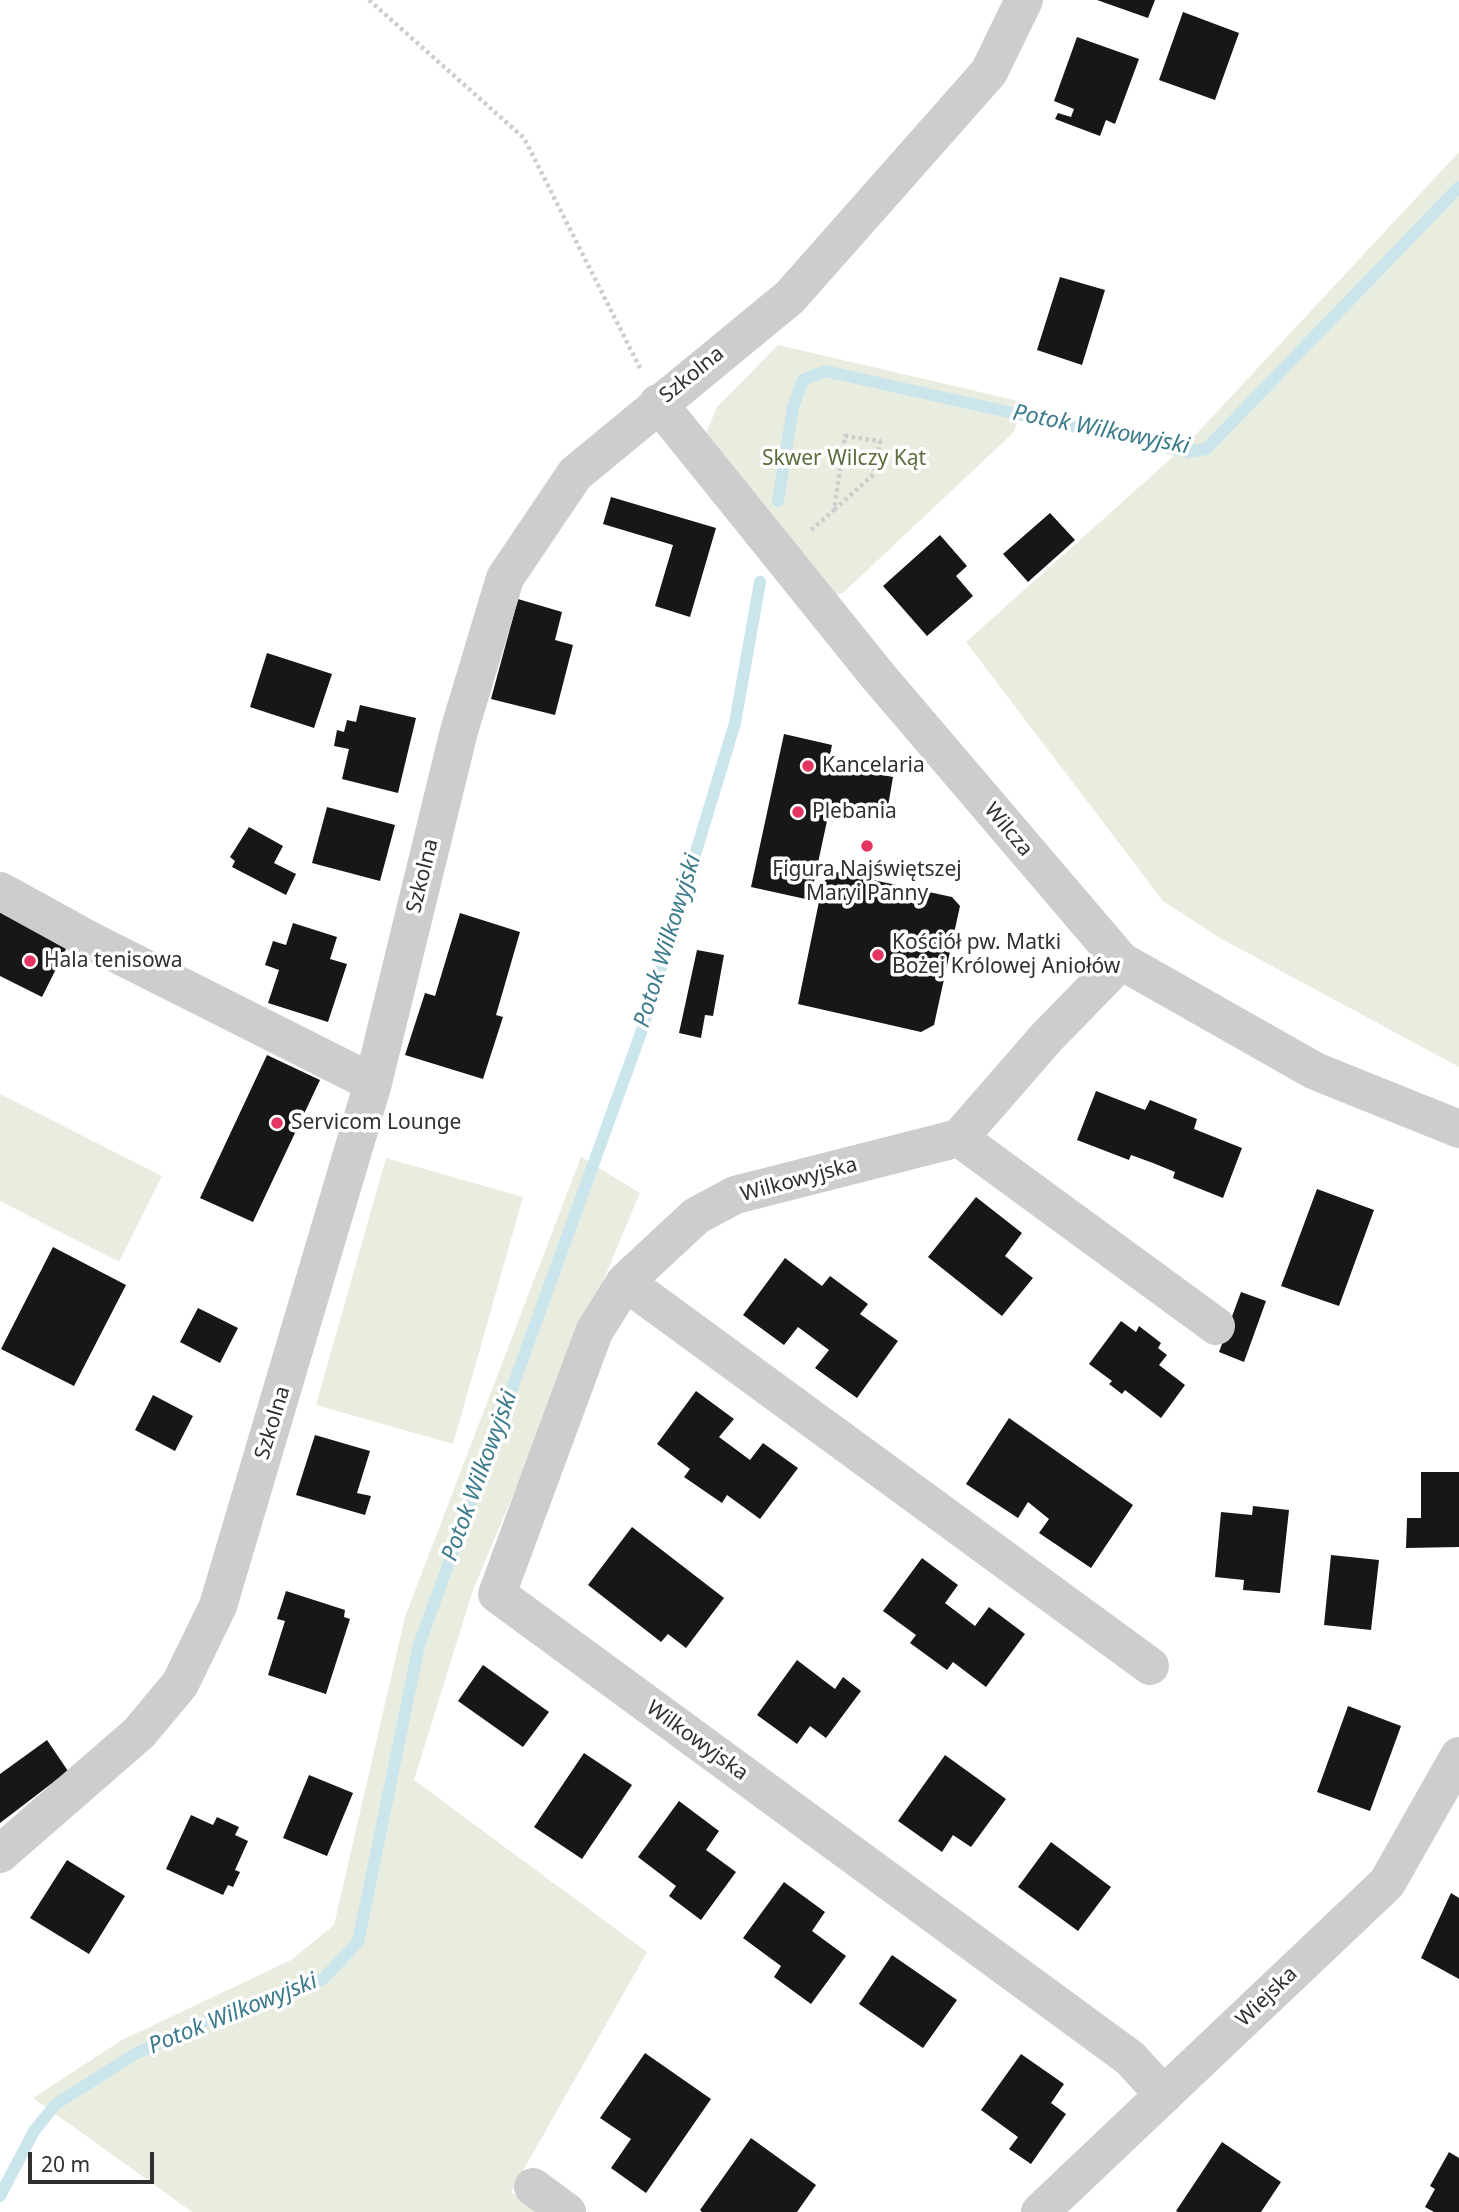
<!DOCTYPE html>
<meta charset="utf-8">
<style>
body{margin:0}
#map{position:relative;width:1459px;height:2212px;overflow:hidden;background:#fff;font-family:"Noto Sans",sans-serif}
canvas{display:block}
.scale{position:absolute;left:28px;top:2152px;width:126px;height:32px;box-sizing:border-box;border:4px solid #303030;border-top:0;padding-left:9px;font-size:21px;line-height:24px;white-space:nowrap;color:#303030;-webkit-text-stroke:5px #fff;paint-order:stroke}
</style>
<div id="map">
<canvas width="1459" height="2212"></canvas>
<div class="scale">20 m</div>
</div>
<script>
const g = document.querySelector('canvas').getContext('2d');
g.lineJoin = 'round';
function fillPath(path, color) { g.fillStyle = color; g.fill(path, 'evenodd'); }
const shape = rows => new Path2D(rows.map(r => 'M' + r).join(''));
function trace(path, color, width, dash) { g.strokeStyle = color; g.lineWidth = width; g.lineCap = dash ? 'butt' : 'round'; g.setLineDash(dash || []); g.stroke(path); }
function write(font, color, halo, rows, align = 'center') {
  g.font = font + ' "Noto Sans",sans-serif'; g.lineWidth = 7; g.setLineDash([]); g.textBaseline = 'middle'; g.strokeStyle = halo; g.fillStyle = color; for (const [text, x, y, turn = 0] of rows) {
    g.save(); g.translate(x, y); g.rotate((+turn || 0) * Math.PI / 180); g.textAlign = isNaN(turn) ? turn : align; if (halo) g.strokeText(text, 0, 0); g.fillText(text, 0, 0); g.restore();
  }
}
const green = shape([
 [1459,152,1459,1067,1220,938,1163,901,966,642,1186,445],
 [778,345,1023,402,1014,432,843,593,836,595,713,455,707,431,717,407],
 [0,1094,162,1176,119,1262,0,1201],
 [581,1157,640,1193,473,1590,414,1780,647,1952,511,2192,540,2212,192,2212,33,2098,122,2040,291,1960,334,1925,405,1617],
 [386,1158,523,1197,453,1444,316,1405]
]);
const stream = shape([
 [778,501,793,407,803,380,825,371,1187,452,1206,449,1459,187],
 [0,2196,34,2131,56,2104,135,2054,204,2022,323,1979,358,1942,419,1645,642,1030,735,723,760,582]
]);
const building = shape([
 [1097,0,1155,0,1148,18],
 [1183,12,1239,33,1215,100,1159,80],
 [1077,37,1139,59,1115,124,1106,120,1100,136,1055,119,1058,113,1071,117,1074,109,1054,101],
 [1060,277,1105,290,1082,365,1037,350],
 [611,497,716,528,690,617,655,606,673,545,603,524],
 [1050,513,1075,540,1028,582,1003,554],
 [940,535,967,566,956,576,973,596,927,636,883,586],
 [518,599,562,612,555,640,573,645,555,715,491,699],
 [267,653,332,674,314,728,250,707],
 [360,705,416,718,398,793,342,779,349,749,334,746,337,730,344,732,347,720,356,722],
 [784,734,832,745,828,764,893,777,886,818,830,807,810,900,751,887],
 [327,807,395,825,380,881,312,863],
 [249,827,283,846,274,863,296,874,286,895,232,867,235,861,230,857],
 [836,872,952,897,960,906,934,1025,921,1032,798,1004,823,882],
 [0,900,67,947,42,997,0,976],
 [460,913,520,932,496,1015,503,1017,483,1079,405,1055,425,993,435,996],
 [293,923,337,937,330,959,347,964,328,1022,268,1003,279,970,265,965,273,941,286,945],
 [697,950,724,955,713,1016,705,1015,701,1038,679,1033],
 [267,1055,320,1080,253,1222,200,1198],
 [1096,1091,1145,1110,1150,1100,1197,1119,1194,1129,1242,1148,1223,1198,1173,1178,1175,1172,1153,1163,1131,1155,1129,1160,1077,1140],
 [1317,1189,1374,1210,1339,1306,1281,1286],
 [976,1197,1022,1233,1005,1256,1033,1278,1002,1316,928,1257],
 [53,1247,126,1285,74,1386,1,1349],
 [785,1258,822,1286,830,1276,868,1304,860,1314,898,1341,857,1398,815,1368,829,1350,798,1327,784,1345,743,1315],
 [1241,1292,1266,1301,1244,1362,1219,1352],
 [198,1308,238,1328,220,1363,180,1342],
 [1121,1321,1136,1332,1139,1326,1161,1343,1158,1348,1167,1355,1159,1365,1185,1385,1161,1418,1125,1390,1122,1394,1109,1384,1112,1381,1089,1364],
 [696,1391,734,1419,719,1437,750,1460,763,1443,798,1468,760,1519,727,1495,722,1503,684,1477,690,1469,657,1444],
 [153,1395,193,1416,175,1451,135,1430],
 [1009,1418,1133,1505,1091,1568,1039,1533,1049,1519,1028,1502,1018,1518,966,1484],
 [315,1435,370,1451,357,1493,371,1496,365,1515,296,1495],
 [1421,1472,1459,1472,1459,1547,1406,1548,1407,1518,1421,1518],
 [1253,1506,1289,1510,1280,1593,1243,1590,1244,1580,1215,1577,1221,1512,1252,1515],
 [632,1527,724,1598,686,1648,668,1634,661,1642,588,1585],
 [1331,1555,1379,1560,1371,1630,1324,1625],
 [922,1558,958,1585,945,1603,975,1626,989,1607,1025,1634,986,1687,953,1662,947,1670,910,1643,916,1635,883,1611],
 [286,1591,345,1610,344,1617,350,1619,326,1694,268,1675,285,1621,277,1619],
 [797,1660,835,1689,843,1677,861,1691,826,1738,810,1726,797,1744,757,1715],
 [483,1665,549,1712,523,1747,458,1701],
 [1348,1706,1401,1726,1370,1811,1317,1792],
 [47,1740,68,1771,0,1823,0,1774],
 [584,1753,632,1785,582,1859,534,1827],
 [945,1755,1006,1799,971,1847,953,1835,942,1852,898,1821],
 [309,1775,353,1793,327,1856,283,1838],
 [679,1801,719,1831,706,1850,736,1872,701,1920,669,1896,676,1886,638,1857],
 [191,1815,213,1825,217,1817,239,1827,235,1835,248,1841,235,1870,240,1872,233,1887,228,1885,223,1895,166,1869],
 [1051,1842,1111,1887,1078,1931,1018,1887],
 [67,1860,125,1896,89,1954,30,1918],
 [784,1882,825,1912,812,1931,846,1956,811,2004,774,1977,781,1966,743,1938],
 [1451,1893,1459,1898,1459,1979,1421,1958],
 [892,1955,957,2000,923,2048,859,2004],
 [645,2053,711,2099,646,2193,611,2168,631,2139,600,2118],
 [1021,2054,1064,2084,1051,2103,1066,2114,1031,2164,1009,2149,1018,2137,981,2110],
 [751,2138,816,2185,797,2212,702,2212,700,2210],
 [1222,2142,1281,2182,1261,2212,1178,2212,1176,2211],
 [1449,2152,1459,2158,1459,2212,1434,2212,1425,2207,1435,2189,1430,2186]
]);
const path = shape([
 [369,0,524,138,640,368],
 [811,530,834,510,845,436,880,441,874,474,834,510]
]);
const street = shape([
 [658,403,878,676,1121,961,1315,1071,1459,1129],
 [0,891,91,941,373,1083],
 [1121,961,1046,1038,959,1138,735,1195,696,1216,625,1282,594,1332,497,1594,1130,2058,1164,2095],
 [959,1138,1216,1326],
 [625,1282,1150,1666],
 [0,1854,139,1733,180,1684,218,1606,373,1083,459,731,505,578,575,474,790,297,989,72,1024,0],
 [533,2187,567,2212],
 [1040,2212,1387,1883,1459,1756]
]);
const markers = [
 [808,766,7,"#e53561"],
 [798,812,7,"#e53561"],
 [867,846,7,"#e53561"],
 [878,955,7,"#e53561"],
 [30,961,7,"#e53561"],
 [277,1123,7,"#e53561"]
];
const streetNames = [
 ["Szkolna",692,375,-39],
 ["Wilcza",1008,830,50],
 ["Szkolna",423,876,-76],
 ["Wilkowyjska",799,1180,-15],
 ["Szkolna",273,1423,-73],
 ["Wilkowyjska",697,1741,36],
 ["Wiejska",1267,1997,-44]
];
const parkNames = [
 ["Skwer Wilczy Kąt",844,459]
];
const poiNames = [
 ["Kancelaria",822,766],
 ["Plebania",812,812],
 ["Figura Najświętszej",867,870,"center"],
 ["Maryi Panny",867,894,"center"],
 ["Kościół pw. Matki",892,943],
 ["Bożej Królowej Aniołów",892,967],
 ["Hala tenisowa",44,961],
 ["Servicom Lounge",291,1123]
];
const waterNames = [
 ["Potok Wilkowyjski",1101,430,11],
 ["Potok Wilkowyjski",668,941,-73],
 ["Potok Wilkowyjski",480,1476,-70],
 ["Potok Wilkowyjski",233,2014,-22]
];
fillPath(green, '#e9eddf');
trace(stream, '#cbe5ec', 12);
fillPath(building, '#171717');
trace(path, '#cdcdcd', 4.5, [3.5, 3.5]);
trace(street, '#cdcdcd', 38);
for (const [x, y, r, color] of markers) { const dot = new Path2D(); dot.arc(x, y, r, 0, 2 * Math.PI); g.fillStyle = color; g.fill(dot); trace(dot, '#fff', 2.5); }
write('21px', '#303030', '#fff', streetNames);
write('21px', '#5c6c3d', '#fff', parkNames);
write('21px', '#303030', '#fff', poiNames, 'left');
write('italic 23px', '#3c7b8c', '#fff', waterNames);
</script>
